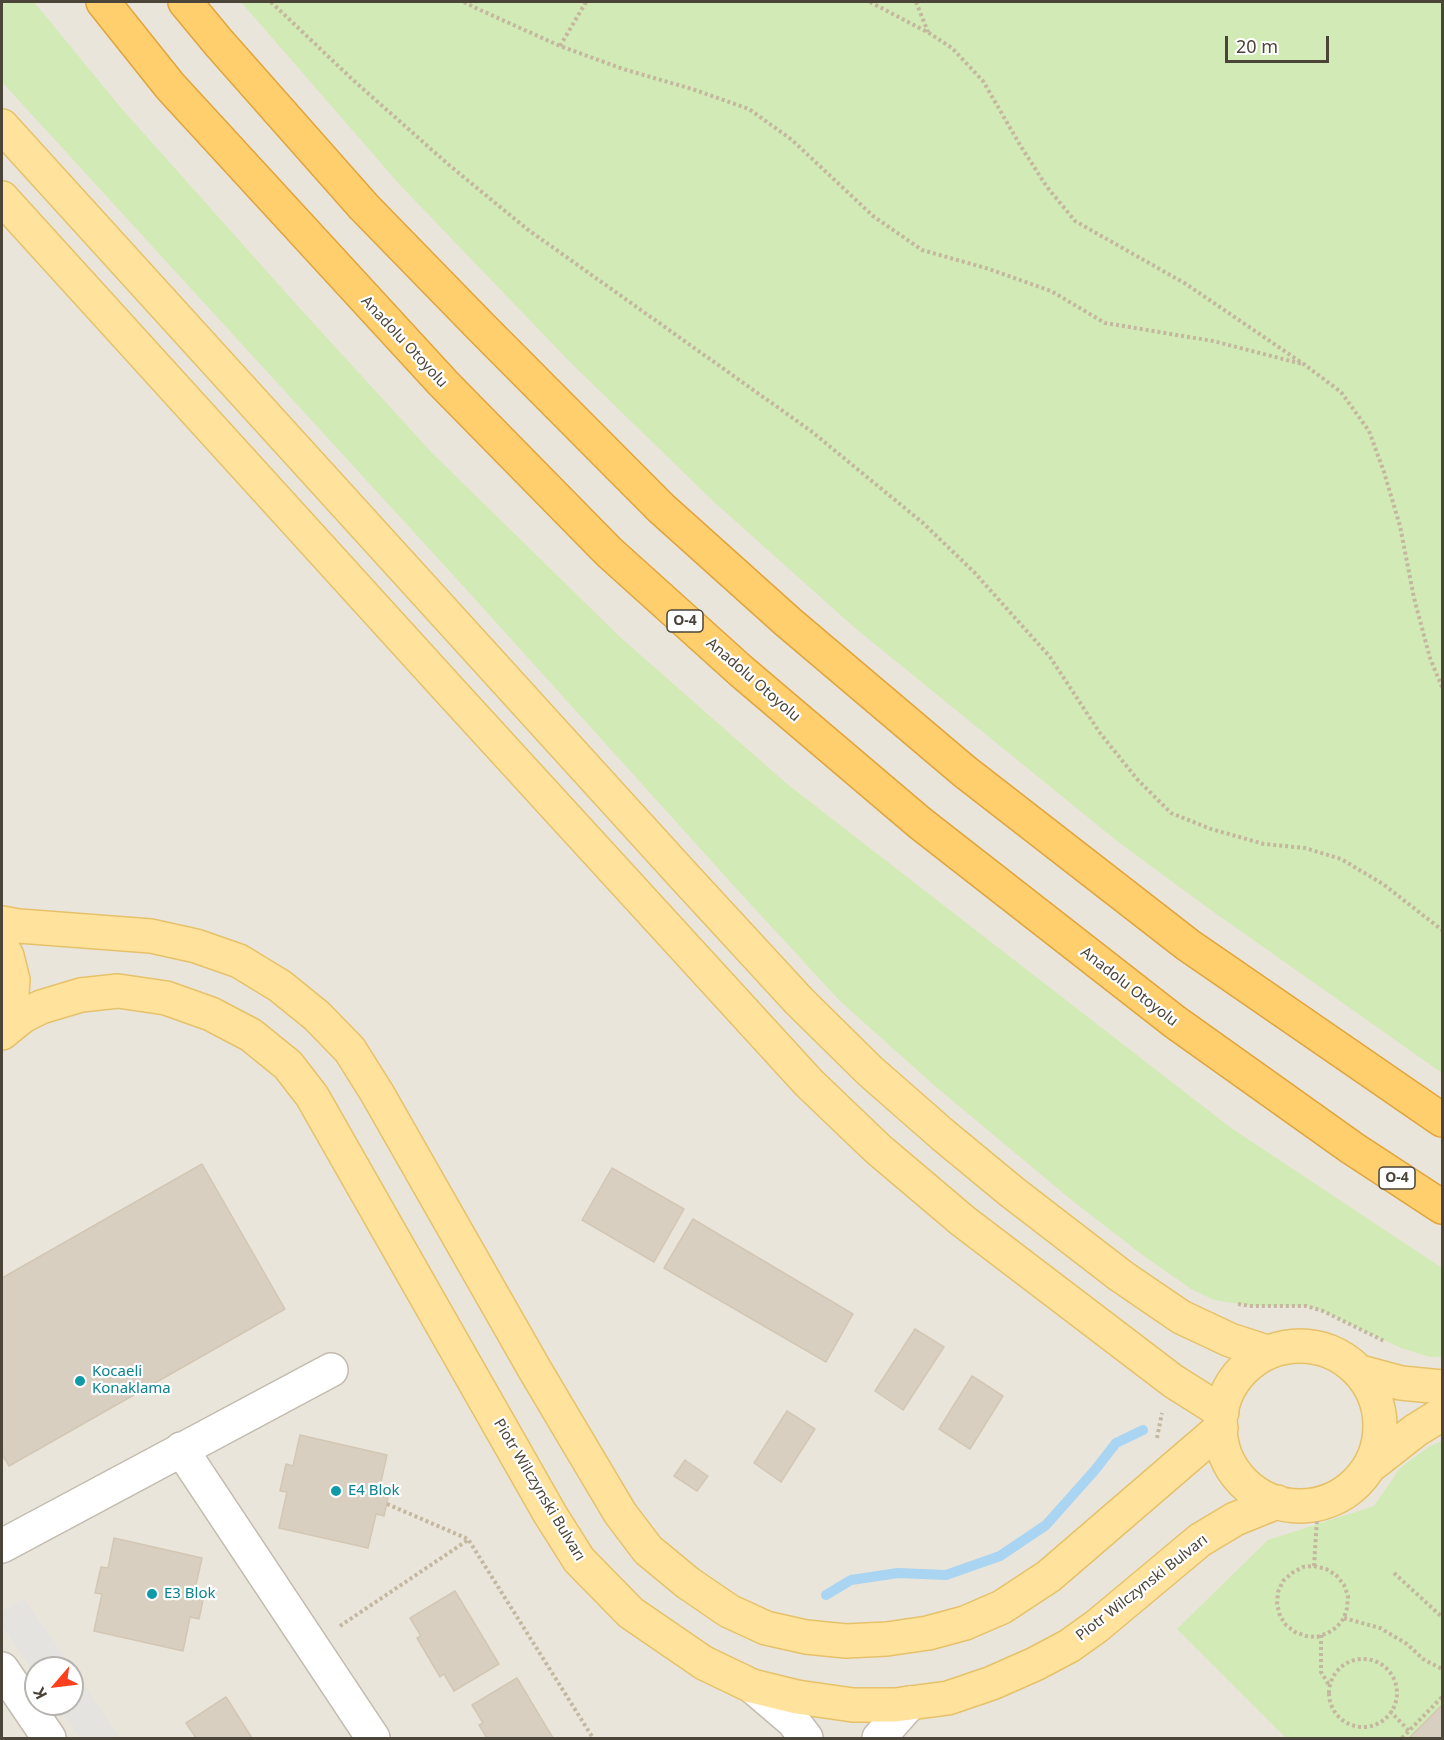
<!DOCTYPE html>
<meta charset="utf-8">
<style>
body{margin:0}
#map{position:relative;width:1444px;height:1740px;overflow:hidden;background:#f6f3ec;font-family:"Noto Sans",sans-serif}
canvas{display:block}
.frame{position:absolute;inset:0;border:3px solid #4b4439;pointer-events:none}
.north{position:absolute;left:24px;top:1656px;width:60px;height:60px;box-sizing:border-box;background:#fff;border:2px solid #b7b4b0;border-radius:50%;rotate:242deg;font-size:16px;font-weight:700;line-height:24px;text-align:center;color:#4b4439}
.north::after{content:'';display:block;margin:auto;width:21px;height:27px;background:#fc3f1d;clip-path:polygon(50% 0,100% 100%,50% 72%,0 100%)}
.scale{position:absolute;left:1225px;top:36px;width:104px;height:27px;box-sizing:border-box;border:3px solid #4b4439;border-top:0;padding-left:8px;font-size:18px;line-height:21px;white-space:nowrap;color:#4b4439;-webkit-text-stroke:4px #fff;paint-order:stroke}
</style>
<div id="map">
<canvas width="1444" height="1740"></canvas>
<div class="frame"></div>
<div class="north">K</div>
<div class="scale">20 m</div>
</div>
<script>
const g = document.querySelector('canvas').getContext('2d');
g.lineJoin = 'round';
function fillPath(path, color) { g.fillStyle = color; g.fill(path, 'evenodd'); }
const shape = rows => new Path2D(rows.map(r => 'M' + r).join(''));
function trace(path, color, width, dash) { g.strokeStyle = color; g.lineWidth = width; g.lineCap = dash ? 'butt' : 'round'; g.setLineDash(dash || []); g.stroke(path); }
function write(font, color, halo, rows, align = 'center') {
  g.font = font + ' "Noto Sans",sans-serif'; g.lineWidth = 4.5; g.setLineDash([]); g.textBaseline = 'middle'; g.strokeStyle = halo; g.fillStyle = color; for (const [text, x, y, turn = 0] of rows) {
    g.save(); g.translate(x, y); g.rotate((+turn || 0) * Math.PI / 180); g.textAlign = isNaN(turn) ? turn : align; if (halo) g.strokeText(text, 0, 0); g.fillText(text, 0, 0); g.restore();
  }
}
const residential = shape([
 [2,2,1442,2,1442,1738,2,1738],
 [36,1668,72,1668,72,1704,36,1704]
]);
const green = shape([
 [2,2,34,2,121,108,295,303,432,453,620,637,787,784,1231,1128,1442,1268,1442,1357,1430,1357,1401,1348,1323,1311,1306,1306,1251,1306,1214,1300,1191,1289,1144,1256,1074,1202,935,1086,840,1001,744,897,465,588,2,82],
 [241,2,1442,2,1442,1073,1208,908,1117,841,855,628,713,501,570,362,400,185],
 [1442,1441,1442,1738,1286,1738,1177,1629,1268,1540,1374,1506,1401,1467,1429,1447]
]);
const parking = shape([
 [24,1598,120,1738,80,1738,56,1704,72,1704,72,1668,36,1668,36,1675,2,1626,2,1612]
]);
const stream = shape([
 [826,1595,851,1580,898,1573,946,1575,1000,1556,1046,1525,1095,1470,1116,1443,1143,1430]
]);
const building = shape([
 [202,1164,285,1309,9,1466,2,1454,2,1278,202,1164],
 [612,1168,684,1209,654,1262,582,1220,612,1168],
 [693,1219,853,1314,826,1362,664,1268,693,1219],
 [915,1329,944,1347,903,1410,875,1391,915,1329],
 [972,1376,1003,1396,970,1449,939,1429,972,1376],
 [787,1411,815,1429,781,1482,754,1463,787,1411],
 [300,1435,387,1455,380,1486,390,1488,384,1516,376,1514,368,1548,279,1528,287,1492,280,1491,286,1464,293,1466,300,1435],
 [685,1460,708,1476,697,1491,674,1476,685,1460],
 [114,1538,202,1558,195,1589,205,1591,199,1619,190,1617,183,1651,94,1631,102,1594,95,1593,101,1567,108,1568,114,1538],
 [455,1591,499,1664,454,1691,444,1674,440,1677,417,1638,421,1636,410,1618,455,1591],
 [517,1678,553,1738,487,1738,479,1725,483,1723,472,1705,517,1678],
 [226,1697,252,1738,196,1738,186,1723,226,1697],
 [1442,1705,1442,1738,1409,1738,1442,1705]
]);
const path = shape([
 [271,2,353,80,449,165,527,229,811,431,923,523,974,572,1050,657,1100,733,1137,779,1171,813,1211,829,1264,844,1305,848,1341,859,1383,884,1442,930],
 [464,2,478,9,560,46,623,69,692,89,749,109,792,140,873,216,922,250,989,269,1051,291,1105,323,1213,341,1302,364],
 [870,2,929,33,952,48,983,81,1020,145,1047,187,1075,221,1186,284,1305,365,1341,392,1369,431,1384,472,1400,526,1414,598,1430,658,1442,687],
 [916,2,928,32],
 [560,46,586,2],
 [1238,1304,1251,1306,1306,1306,1323,1311,1384,1341],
 [1157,1438,1162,1413],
 [387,1504,468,1539,593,1738],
 [1314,1566,1326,1569,1336,1575,1344,1585,1348,1596,1347,1608,1344,1618,1337,1627,1328,1633,1317,1637,1306,1636,1295,1632,1286,1625,1280,1616,1277,1604,1278,1592,1283,1581,1292,1573,1303,1567,1314,1566,1317,1519],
 [1394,1573,1442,1617],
 [1344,1618,1380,1628,1407,1644,1423,1659,1442,1669],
 [340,1626,468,1540],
 [1321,1635,1321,1672,1329,1685],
 '1329 1693a34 34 0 1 1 68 0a34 34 0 1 1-68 0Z',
 [1390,1711,1409,1731],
 [1402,1738,1442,1697]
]);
const minor = shape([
 [181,1449,373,1738],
 [2,1546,331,1370],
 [2,1669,49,1738],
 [752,1686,793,1721,806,1738],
 [879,1738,910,1703]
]);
const major = shape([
 [2,126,682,874,799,1001,870,1071,943,1135,1012,1192,1121,1276,1181,1317,1230,1340,1267,1352],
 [2,198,452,693,809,1083,878,1149,963,1221,1173,1381,1222,1412],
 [2,923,19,926,151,936,196,946,239,961,280,986,317,1016,350,1050,377,1093,535,1370,620,1513,648,1550,688,1583,729,1611,766,1628,806,1637,846,1641,887,1639,928,1633,965,1623,1002,1607,1049,1576,1221,1428],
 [2,947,7,956,13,980,11,1006,2,1027],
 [2,1033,23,1016,41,1007,81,995,118,991,166,998,211,1014,251,1035,288,1065,312,1096,550,1514,579,1560,631,1613,704,1663,752,1686,797,1697,853,1705,895,1705,948,1698,992,1683,1035,1664,1069,1646,1097,1626,1200,1540,1235,1519,1277,1502],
 '1220 1426a80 80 0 1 1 160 0a80 80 0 1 1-160 0Z',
 [1360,1372,1401,1383,1442,1387],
 [1370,1466,1416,1430,1442,1414]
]);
const highway = shape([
 [103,2,170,86,443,383,609,552,741,671,920,823,1175,1022,1352,1148,1442,1207],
 [185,2,219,43,364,207,481,327,661,508,788,622,964,771,1188,945,1442,1120]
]);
const markers = [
 [80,1381,6,"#0f9aa8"],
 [336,1491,6,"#0f9aa8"],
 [152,1594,6,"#0f9aa8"]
];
const shields = [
 [685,621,36],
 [1397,1178,36]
];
const shieldNames = [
 ["O-4",685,621],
 ["O-4",1397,1178]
];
const streetNames = [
 ["Anadolu Otoyolu",404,342,47],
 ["Anadolu Otoyolu",753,680,41],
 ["Anadolu Otoyolu",1129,987,38],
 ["Piotr Wilczynski Bulvarı",539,1490,59],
 ["Piotr Wilczynski Bulvarı",1142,1588,-38]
];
const cultureNames = [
 ["Kocaeli",92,1372],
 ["Konaklama",92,1389],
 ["E4 Blok",348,1491],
 ["E3 Blok",164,1594]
];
fillPath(residential, '#eae5da');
fillPath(green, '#d2eab5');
fillPath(parking, '#e5e3e0');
trace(stream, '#a9d4f2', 10);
fillPath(building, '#d8cfc1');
trace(building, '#d3c7b4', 1.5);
trace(minor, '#c2bbae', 36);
trace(major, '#e6c16a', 36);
trace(highway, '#e0a43c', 36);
trace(path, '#c4b79f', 4, [3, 3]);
trace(minor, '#fff', 33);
trace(major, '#ffe39c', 33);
trace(highway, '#ffcf6e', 33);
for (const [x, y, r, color] of markers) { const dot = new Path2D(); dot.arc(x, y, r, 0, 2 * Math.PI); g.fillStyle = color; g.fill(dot); trace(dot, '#fff', 2); }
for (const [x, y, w] of shields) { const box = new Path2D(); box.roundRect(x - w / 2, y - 11, w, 22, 4.5); g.fillStyle = '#fff'; g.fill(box); trace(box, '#4b4439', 1.5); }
write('bold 14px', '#4b4439', null, shieldNames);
write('15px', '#4b4439', '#fff', streetNames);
write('15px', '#0d838f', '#fff', cultureNames, 'left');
</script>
